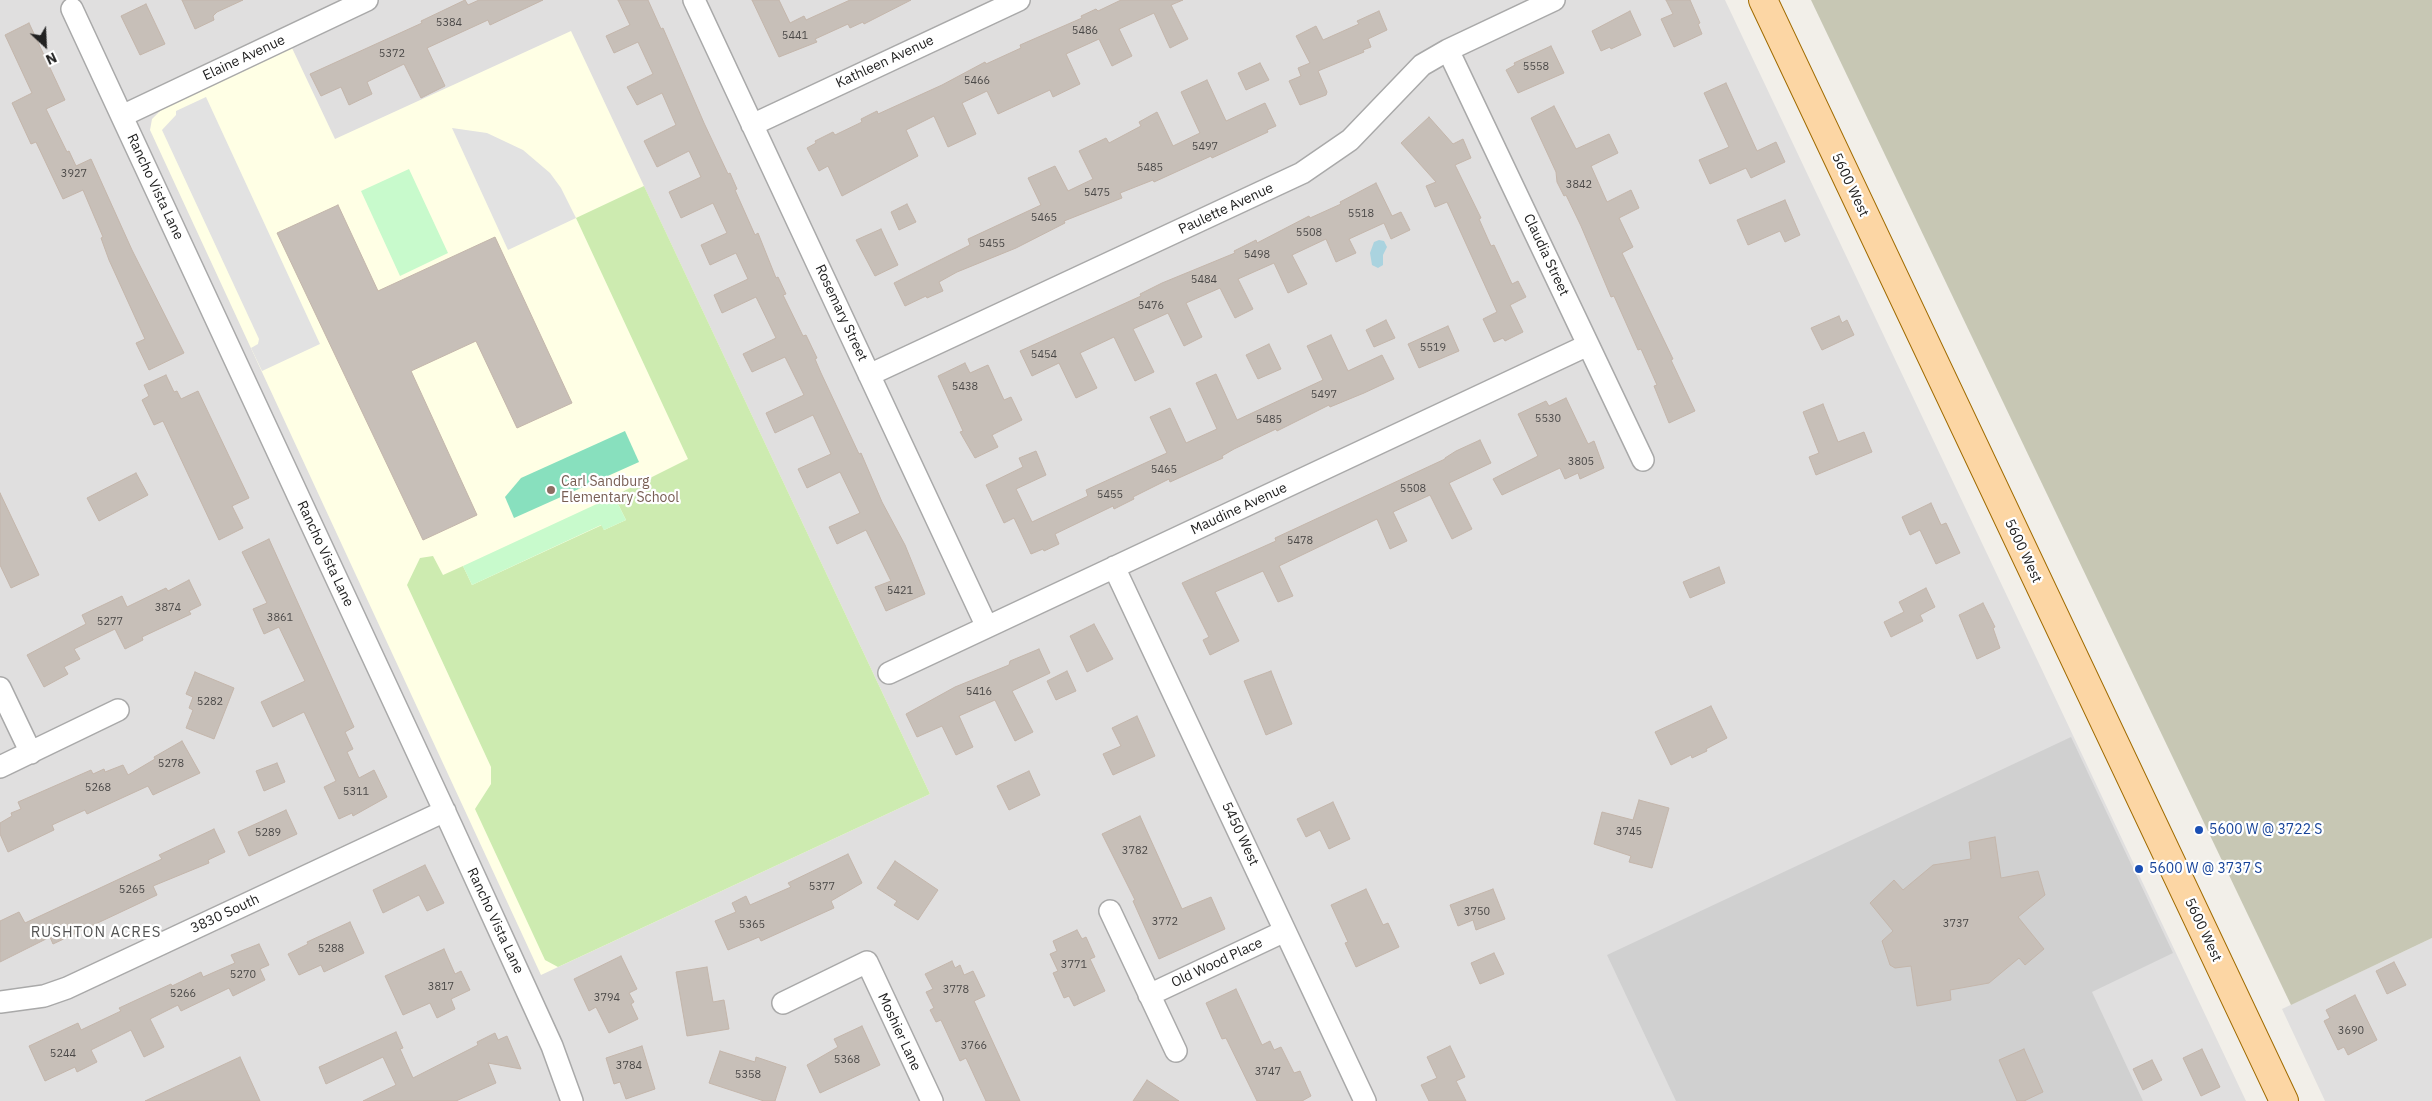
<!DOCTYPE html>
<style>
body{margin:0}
#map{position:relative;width:2432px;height:1101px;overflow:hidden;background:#f2efe9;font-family:"IBM Plex Sans",sans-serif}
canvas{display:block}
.north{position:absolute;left:20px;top:20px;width:50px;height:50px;-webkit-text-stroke:4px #fff;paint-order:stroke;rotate:155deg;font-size:14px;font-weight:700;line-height:20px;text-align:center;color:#222}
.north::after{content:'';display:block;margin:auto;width:18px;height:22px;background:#222;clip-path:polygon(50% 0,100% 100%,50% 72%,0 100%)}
</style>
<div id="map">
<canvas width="2432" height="1101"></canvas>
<div class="north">N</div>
</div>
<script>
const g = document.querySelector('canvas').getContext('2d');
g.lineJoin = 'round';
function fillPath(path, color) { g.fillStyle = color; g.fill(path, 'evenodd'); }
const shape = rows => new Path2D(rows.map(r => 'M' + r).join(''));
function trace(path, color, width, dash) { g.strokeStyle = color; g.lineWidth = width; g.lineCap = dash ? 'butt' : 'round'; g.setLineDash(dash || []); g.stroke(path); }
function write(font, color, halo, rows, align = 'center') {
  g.font = font + ' "IBM Plex Sans",sans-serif'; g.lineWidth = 4.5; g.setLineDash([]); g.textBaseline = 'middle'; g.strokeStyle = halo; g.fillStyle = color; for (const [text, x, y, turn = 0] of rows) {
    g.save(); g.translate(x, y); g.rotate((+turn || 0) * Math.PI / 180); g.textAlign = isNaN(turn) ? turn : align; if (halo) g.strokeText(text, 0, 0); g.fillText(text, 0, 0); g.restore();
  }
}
const residential = shape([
 [0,0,1725,0,2246,1101,0,1101],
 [2432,938,2432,1101,2325,1101,2282,1009]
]);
const education = shape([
 [571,31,930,794,541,975,150,130,152,119,162,109,292,48,335,139]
]);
const religious = shape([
 [2071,737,2173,953,2092,992,2143,1101,1676,1101,1607,955]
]);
const construction = shape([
 [1811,0,2432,0,2432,938,2291,1005]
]);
const grass = shape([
 [644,186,930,794,558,967,545,960,475,809,491,784,491,767,407,585,420,558,433,556,443,575,463,566,472,585,602,525,604,530,626,520,614,496,688,459,576,218]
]);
const park = shape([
 [409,169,448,253,400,276,361,191],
 [614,496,626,520,604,530,601,525,472,585,463,566]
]);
const pitch = shape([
 [625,431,639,462,514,518,505,497,521,478]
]);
const parking = shape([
 [206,97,320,344,262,371,251,348,258,344,259,339,162,130,176,115,176,111],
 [452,128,487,133,523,150,550,173,561,188,576,218,508,250]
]);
const water = shape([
 [1379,240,1384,241,1387,247,1383,255,1383,265,1378,268,1372,265,1370,253,1374,242]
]);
const building = shape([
 [182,0,243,0,217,12,213,16,214,20,195,29,182,0],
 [465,0,468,5,479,0,543,0,490,25,488,20,427,48,445,86,421,98,404,64,367,82,372,94,349,105,341,87,321,96,310,74,422,23,421,21,465,0],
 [618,0,648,0,661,29,663,28,704,123,728,174,730,173,737,189,735,190,755,235,758,233,776,278,778,277,786,294,783,295,803,336,806,335,817,358,815,359,821,373,859,454,861,453,882,502,905,545,925,594,886,611,875,587,891,581,866,530,837,544,829,527,860,513,840,472,807,488,798,469,831,454,813,415,775,433,766,413,804,395,785,357,752,372,743,354,776,338,756,297,722,313,714,295,748,279,736,253,710,265,701,245,727,233,713,203,681,218,669,192,701,177,689,151,657,167,644,141,676,125,662,93,637,105,627,87,653,74,638,42,614,53,606,36,630,25,618,0],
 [752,0,779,0,790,23,804,16,806,20,850,0,911,0,864,24,863,22,850,28,848,24,815,39,817,42,779,57,752,0],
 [1121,0,1183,0,1171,5,1188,39,1170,48,1154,13,1119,29,1132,56,1112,66,1099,39,1066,54,1080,84,1053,97,1050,90,998,114,987,91,962,103,976,134,948,147,934,116,906,130,918,156,842,196,828,166,819,171,807,148,816,143,815,141,833,132,835,135,862,122,861,119,877,111,878,114,942,85,985,62,986,64,1021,48,1020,45,1082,18,1081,16,1096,9,1098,11,1121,0],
 [1666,0,1690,0,1700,23,1698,24,1702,34,1674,47,1661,19,1673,14,1666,0],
 [146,4,165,44,140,55,121,16,146,4],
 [1379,11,1387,30,1368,39,1371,47,1363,50,1364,52,1318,71,1327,92,1326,95,1300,105,1289,81,1301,76,1298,68,1310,63,1296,36,1316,26,1323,40,1359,24,1357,21,1379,11],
 [1630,11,1641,35,1611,49,1610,47,1601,51,1592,31,1630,11],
 [29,23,65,100,46,109,67,152,69,151,76,166,91,159,132,250,184,353,149,370,136,343,145,339,109,260,101,238,103,237,83,190,63,199,36,142,31,144,12,103,32,93,5,35,29,23],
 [1551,46,1564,73,1518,93,1506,70,1515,65,1514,63,1551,46],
 [1260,63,1269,80,1246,90,1238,73,1260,63],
 [1207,80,1226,121,1265,103,1276,126,1267,130,1268,132,1212,158,1211,156,1154,182,1153,180,1120,193,1122,198,1064,221,1065,223,1016,248,957,272,939,282,943,291,927,298,926,296,905,306,894,283,970,245,968,239,1041,205,1028,178,1055,166,1068,191,1093,179,1079,151,1106,138,1109,143,1141,126,1139,122,1157,112,1173,146,1200,133,1181,92,1207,80],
 [1726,83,1757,151,1776,142,1785,162,1751,178,1746,168,1710,184,1699,160,1729,147,1704,93,1726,83],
 [1554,106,1576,149,1609,134,1618,153,1591,166,1607,202,1631,190,1639,208,1619,218,1633,247,1622,253,1673,359,1671,360,1695,411,1669,423,1654,386,1657,385,1641,349,1638,350,1614,296,1611,297,1581,226,1566,195,1564,196,1557,182,1556,172,1531,118,1554,106],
 [1429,117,1453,144,1463,139,1471,158,1455,165,1481,218,1479,219,1491,246,1494,245,1512,284,1518,281,1526,297,1510,305,1523,332,1505,341,1503,338,1494,342,1483,319,1497,312,1447,202,1435,207,1426,186,1436,182,1401,143,1429,117],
 [1376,183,1392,216,1401,212,1410,230,1391,239,1384,223,1349,239,1356,253,1336,262,1326,239,1292,255,1307,284,1288,293,1274,263,1238,279,1253,309,1235,318,1220,288,1186,303,1202,337,1184,346,1168,313,1133,329,1154,372,1135,381,1114,337,1080,353,1097,388,1076,398,1059,363,1032,376,1020,351,1141,296,1140,294,1162,283,1235,253,1234,251,1256,240,1257,243,1309,216,1310,218,1341,204,1340,202,1376,183],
 [1785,200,1800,235,1785,242,1780,231,1748,245,1737,220,1785,200],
 [907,204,916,222,899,230,891,212,907,204],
 [338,205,378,291,495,237,572,403,517,428,476,341,411,371,477,515,423,540,277,233,338,205],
 [881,229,898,265,875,276,856,240,881,229],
 [1839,316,1842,323,1847,320,1854,335,1822,350,1811,328,1839,316],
 [1386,320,1395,338,1374,347,1366,330,1386,320],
 [1448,326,1459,351,1419,368,1408,344,1448,326],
 [1331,335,1348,371,1382,355,1394,379,1364,393,1330,407,1329,405,1277,431,1276,429,1234,449,1222,456,1223,458,1170,482,1169,479,1133,497,1134,499,1114,509,1113,506,1055,534,1059,544,1044,551,1043,549,1031,554,1014,518,1004,523,986,485,1023,467,1019,458,1036,451,1046,475,1016,489,1032,522,1088,496,1086,490,1167,453,1150,417,1170,408,1186,443,1217,429,1196,383,1216,374,1237,420,1323,380,1307,346,1331,335],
 [1269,344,1281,369,1258,379,1246,355,1269,344],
 [965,363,970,373,988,365,1004,400,1011,397,1022,420,992,435,998,447,975,458,960,432,963,431,938,376,965,363],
 [166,375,174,392,177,391,181,399,198,391,249,498,232,506,243,528,219,540,163,421,154,425,142,400,149,396,144,385,166,375],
 [1566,398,1588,444,1594,441,1604,468,1580,479,1578,473,1565,479,1560,468,1502,495,1493,479,1538,456,1518,414,1546,401,1549,406,1566,398],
 [1823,404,1838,442,1864,432,1872,452,1816,475,1809,457,1819,453,1803,412,1823,404],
 [1480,440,1491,463,1449,483,1472,529,1452,539,1430,495,1393,512,1407,541,1390,549,1377,519,1279,566,1293,596,1278,602,1263,571,1215,592,1239,641,1210,655,1203,640,1209,637,1182,583,1276,541,1275,538,1445,459,1445,458,1456,451,1480,440],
 [136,473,148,495,99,521,87,498,136,473],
 [0,493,39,575,11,588,0,565,0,493],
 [1931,503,1941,525,1946,523,1960,553,1936,564,1920,530,1910,535,1902,517,1931,503],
 [269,539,354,727,345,732,353,749,347,752,359,778,374,770,387,797,353,816,352,813,339,819,324,787,336,781,304,712,273,727,261,702,305,681,279,627,264,634,253,609,267,603,242,552,269,539],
 [1719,567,1725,583,1690,598,1683,582,1719,567],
 [189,580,201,605,189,611,191,614,142,637,143,640,125,649,115,629,74,649,80,659,64,667,68,674,44,687,27,655,86,624,82,615,122,596,127,607,166,588,168,591,189,580],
 [1926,588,1935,607,1920,615,1923,621,1891,637,1884,622,1904,612,1899,602,1926,588],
 [1983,603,1995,627,1993,628,2000,648,1977,659,1959,615,1983,603],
 [1094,624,1113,659,1087,672,1070,636,1094,624],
 [1039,649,1050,673,1012,691,1033,732,1015,741,995,700,959,716,973,747,956,755,942,726,917,737,906,714,955,687,1009,665,1010,661,1039,649],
 [1067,671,1076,691,1056,700,1047,681,1067,671],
 [1271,671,1292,724,1266,735,1244,681,1271,671],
 [195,672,234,688,214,739,186,728,193,710,189,708,193,697,186,694,195,672],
 [1711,706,1727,738,1706,749,1707,751,1692,758,1691,755,1671,765,1655,732,1711,706],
 [1137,716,1155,756,1113,775,1103,754,1121,746,1112,728,1137,716],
 [182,741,200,773,153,795,148,786,87,814,85,810,52,825,54,830,8,852,0,834,0,823,12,816,11,813,21,809,18,802,91,770,93,774,104,769,105,772,123,765,128,775,155,759,154,757,182,741],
 [277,763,285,782,264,791,256,771,277,763],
 [1029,771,1040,795,1009,810,997,786,1029,771],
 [1639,800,1669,808,1652,868,1629,862,1631,856,1594,844,1602,812,1633,820,1639,800],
 [1333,802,1350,839,1329,849,1320,830,1306,837,1297,819,1333,802],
 [286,810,297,834,249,856,238,832,286,810],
 [1140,816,1182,909,1211,897,1225,929,1159,959,1133,901,1135,900,1102,834,1140,816],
 [214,829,225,852,208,860,209,863,153,886,157,895,53,944,50,937,0,962,0,921,19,912,25,923,162,859,159,855,214,829],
 [1995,837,2001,878,2038,871,2045,895,2018,917,2044,949,2025,965,2019,958,1989,983,1950,990,1951,1000,1917,1006,1911,966,1895,968,1890,965,1882,941,1893,931,1870,903,1894,880,1903,890,1933,865,1971,859,1969,842,1995,837],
 [848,854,862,883,831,901,834,908,761,941,759,937,728,950,715,921,736,912,732,903,746,896,750,905,791,887,788,883,848,854],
 [895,861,938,890,918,920,894,905,897,901,877,888,895,861],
 [425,865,444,903,427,911,419,895,383,913,373,890,425,865],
 [1366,889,1383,925,1388,923,1399,947,1356,967,1345,943,1348,942,1331,905,1366,889],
 [1493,889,1505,919,1476,930,1473,920,1458,926,1450,905,1493,889],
 [350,922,364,953,324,972,321,965,299,975,288,954,308,944,307,942,350,922],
 [1077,930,1082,939,1086,937,1095,957,1090,959,1105,991,1074,1006,1069,996,1064,998,1053,973,1058,971,1050,954,1057,951,1053,941,1077,930],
 [259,944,269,965,260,969,265,980,233,996,229,988,181,1011,178,1005,150,1019,164,1047,144,1057,131,1030,91,1050,97,1062,77,1072,75,1067,45,1081,29,1046,78,1023,81,1030,121,1011,119,1008,171,984,172,986,201,972,203,977,235,963,231,955,259,944],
 [444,949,455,974,461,971,470,990,451,999,455,1009,437,1018,430,1003,403,1015,385,976,444,949],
 [1494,953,1504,974,1480,984,1471,963,1494,953],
 [621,956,637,989,629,993,634,1002,631,1004,638,1019,609,1033,596,1007,589,1011,574,979,621,956],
 [952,961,955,968,960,965,964,975,973,971,985,996,974,1001,1020,1101,986,1101,966,1058,960,1061,941,1020,936,1022,930,1010,934,1008,926,992,933,989,925,974,952,961],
 [2394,962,2406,985,2387,994,2376,971,2394,962],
 [707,967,713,1002,724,1000,729,1029,687,1036,676,972,707,967],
 [1236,989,1262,1045,1270,1041,1274,1050,1281,1047,1294,1073,1300,1071,1311,1096,1302,1101,1257,1101,1226,1038,1222,1039,1206,1003,1236,989],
 [2355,995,2377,1040,2348,1055,2344,1047,2338,1050,2324,1021,2330,1018,2326,1010,2355,995],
 [862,1026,880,1065,820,1093,807,1065,838,1047,834,1039,862,1026],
 [396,1032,403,1048,400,1049,413,1078,478,1045,477,1042,495,1033,498,1040,507,1036,521,1069,488,1063,496,1083,456,1101,363,1101,396,1085,383,1057,326,1084,319,1067,396,1032],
 [642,1046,655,1089,626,1099,620,1082,614,1084,606,1058,642,1046],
 [1450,1046,1465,1077,1456,1081,1466,1101,1429,1101,1421,1085,1437,1078,1427,1057,1450,1046],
 [2024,1049,2043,1092,2024,1101,2017,1101,1999,1060,2024,1049],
 [2202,1049,2220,1087,2201,1096,2183,1058,2202,1049],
 [720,1051,755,1062,756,1057,786,1067,775,1101,764,1101,709,1083,720,1051],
 [240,1057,260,1101,145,1101,240,1057],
 [2152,1060,2162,1080,2143,1090,2133,1069,2152,1060],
 [1147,1080,1179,1101,1133,1101,1147,1080]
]);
const minor = shape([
 [694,0,987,627],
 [72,9,451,825,552,1046,572,1101],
 [1448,50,1643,460],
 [122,116,367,0],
 [752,125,1019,0],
 [869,375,1302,173,1350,140,1422,65,1448,50,1554,0],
 [1114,567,1365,1101],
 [889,673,1588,345],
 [0,688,31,753],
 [0,767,118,710],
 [1110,911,1176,1051],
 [1149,995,1285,931],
 [0,1002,44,996,67,988,445,811],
 [783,1003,867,962,932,1101]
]);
const major = shape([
 [1763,0,2284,1101]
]);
const markers = [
 [551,490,5,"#8d6e63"],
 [2199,830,5,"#1a4fb4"],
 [2139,869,5,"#1a4fb4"]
];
const numberNames = [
 ["5384",449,23],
 ["5486",1085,31],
 ["5441",795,36],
 ["5372",392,54],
 ["5558",1536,67],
 ["5466",977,81],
 ["5497",1205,147],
 ["5485",1150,168],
 ["3927",74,174],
 ["3842",1579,185],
 ["5475",1097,193],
 ["5518",1361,214],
 ["5465",1044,218],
 ["5508",1309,233],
 ["5455",992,244],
 ["5498",1257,255],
 ["5484",1204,280],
 ["5476",1151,306],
 ["5519",1433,348],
 ["5454",1044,355],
 ["5438",965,387],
 ["5497",1324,395],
 ["5530",1548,419],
 ["5485",1269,420],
 ["3805",1581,462],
 ["5465",1164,470],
 ["5508",1413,489],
 ["5455",1110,495],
 ["5478",1300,541],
 ["5421",900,591],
 ["3874",168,608],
 ["3861",280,618],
 ["5277",110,622],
 ["5416",979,692],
 ["5282",210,702],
 ["5278",171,764],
 ["5268",98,788],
 ["5311",356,792],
 ["3745",1629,832],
 ["5289",268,833],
 ["3782",1135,851],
 ["5377",822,887],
 ["5265",132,890],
 ["3750",1477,912],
 ["3772",1165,922],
 ["3737",1956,924],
 ["5365",752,925],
 ["5288",331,949],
 ["3771",1074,965],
 ["5270",243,975],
 ["3817",441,987],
 ["3778",956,990],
 ["5266",183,994],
 ["3794",607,998],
 ["3690",2351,1031],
 ["3766",974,1046],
 ["5244",63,1054],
 ["5368",847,1060],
 ["3784",629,1066],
 ["3747",1268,1072],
 ["5358",748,1075]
];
const streetNames = [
 ["Elaine Avenue",244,58,-25],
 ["Kathleen Avenue",885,62,-25],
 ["5600 West",1850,185,65],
 ["Rancho Vista Lane",155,187,65],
 ["Paulette Avenue",1226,209,-25],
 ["Claudia Street",1546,255,65],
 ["Rosemary Street",841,313,65],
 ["Maudine Avenue",1239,509,-25],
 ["5600 West",2023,551,65],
 ["Rancho Vista Lane",325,554,65],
 ["5450 West",1240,834,65],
 ["3830 South",225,914,-25],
 ["Rancho Vista Lane",495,921,65],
 ["5600 West",2203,930,65],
 ["Old Wood Place",1217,963,-25],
 ["Moshier Lane",899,1032,65]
];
const educationNames = [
 ["Carl Sandburg",561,482],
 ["Elementary School",561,498]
];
const transitNames = [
 ["5600 W @ 3722 S",2209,830],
 ["5600 W @ 3737 S",2149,869]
];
const neighbourhoodNames = [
 ["RUSHTON ACRES",96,933]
];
fillPath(residential, '#e0dfdf');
fillPath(education, '#ffffe5');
fillPath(religious, '#d0d0d0');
fillPath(construction, '#c7c7b4');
fillPath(grass, '#cdebb0');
fillPath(park, '#c8facc');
fillPath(pitch, '#88e0be');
fillPath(parking, '#e2e2e2');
fillPath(water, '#aad3df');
fillPath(building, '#c7bfb8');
trace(building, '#c4b6ab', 1);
trace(minor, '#a9a9a9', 24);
trace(major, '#a06b00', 30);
trace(minor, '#fff', 21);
trace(major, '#fcd6a4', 28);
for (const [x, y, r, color] of markers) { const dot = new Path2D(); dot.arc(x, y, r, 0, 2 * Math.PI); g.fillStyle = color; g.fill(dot); trace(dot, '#fff', 2); }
write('11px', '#4b4948', null, numberNames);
write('14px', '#222', '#fff', streetNames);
write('14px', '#785e54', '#fff', educationNames, 'left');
write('14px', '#164399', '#fff', transitNames, 'left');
g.letterSpacing = '1px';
write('15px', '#555', '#fff', neighbourhoodNames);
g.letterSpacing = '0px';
</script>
